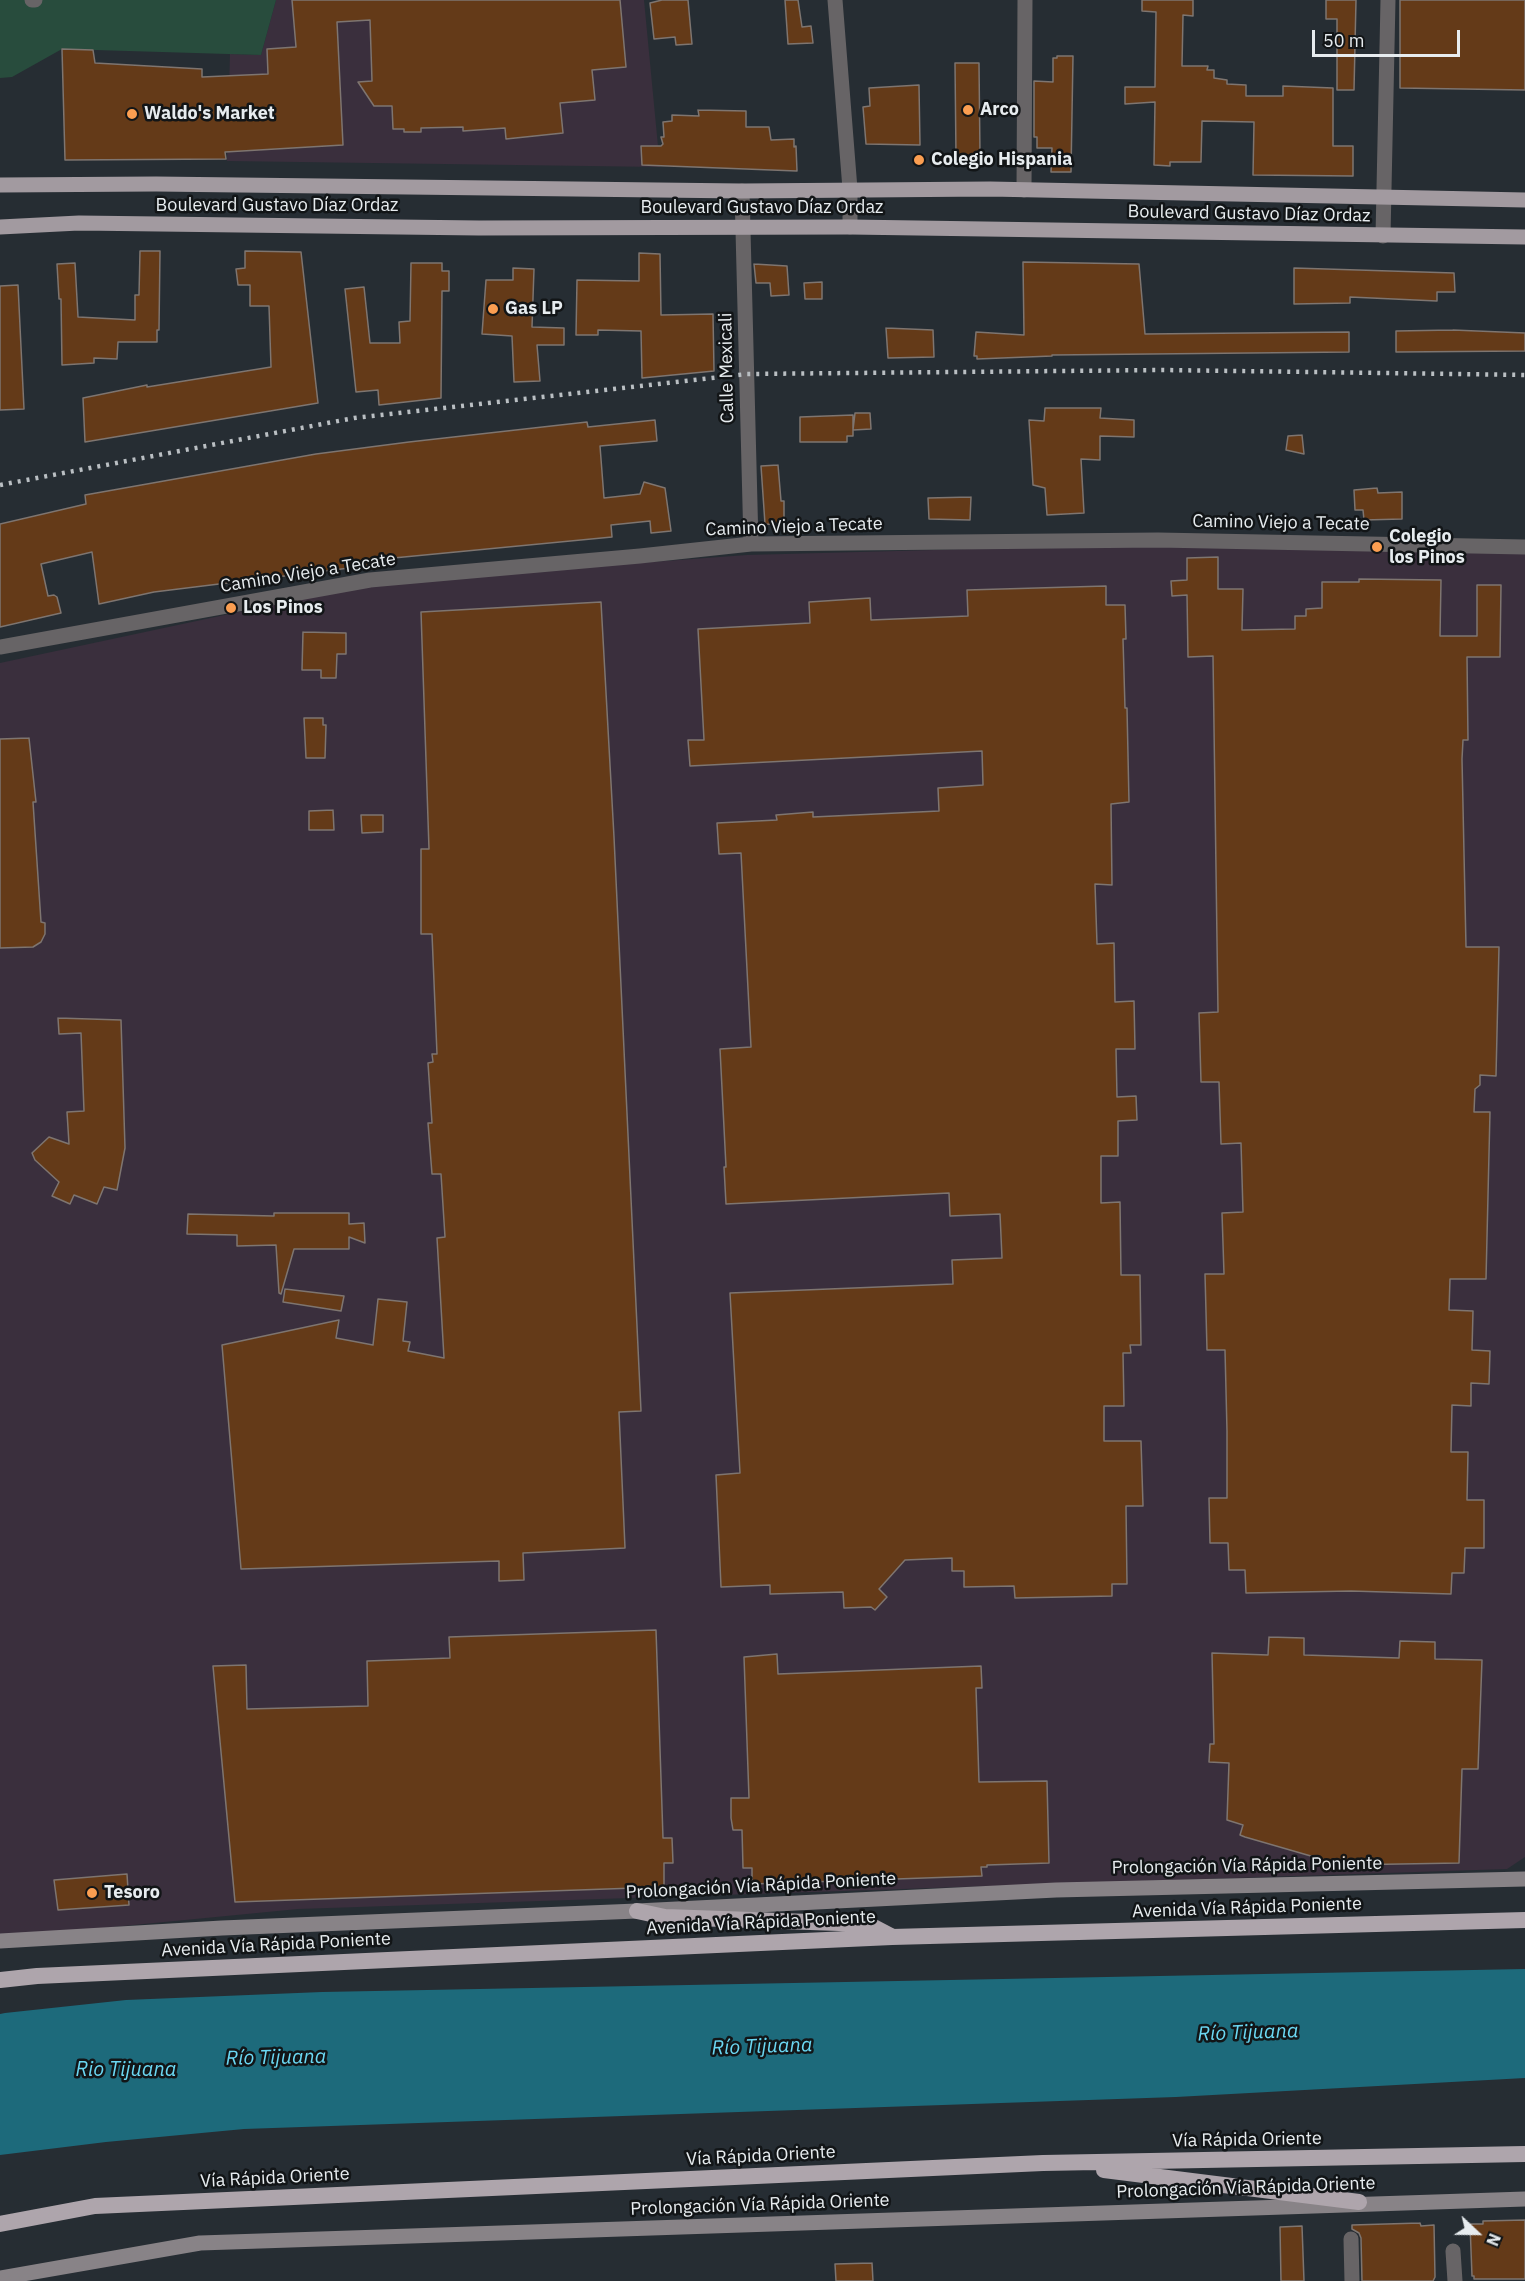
<!DOCTYPE html>
<meta charset="utf-8">
<style>
body{margin:0}
#map{position:relative;width:1525px;height:2281px;overflow:hidden;background:#262d33;font-family:"IBM Plex Sans",sans-serif}
canvas{display:block}
.north{position:absolute;left:1447px;top:2203px;width:60px;height:60px;-webkit-text-stroke:4px #121517;paint-order:stroke;rotate:112deg;font-size:16px;font-weight:700;line-height:24px;text-align:center;color:#e7ecef}
.north::after{content:'';display:block;margin:auto;width:21px;height:27px;background:#e7ecef;clip-path:polygon(50% 0,100% 100%,50% 72%,0 100%)}
.scale{position:absolute;left:1312px;top:30px;width:148px;height:27px;box-sizing:border-box;border:3px solid #e7ecef;border-top:0;padding-left:8px;font-size:18px;line-height:21px;white-space:nowrap;color:#e7ecef;-webkit-text-stroke:4px #121517;paint-order:stroke}
</style>
<div id="map">
<canvas width="1525" height="2281"></canvas>
<div class="north">N</div>
<div class="scale">50 m</div>
</div>
<script>
const g = document.querySelector('canvas').getContext('2d');
g.lineJoin = 'round';
function fillPath(path, color) { g.fillStyle = color; g.fill(path, 'evenodd'); }
const shape = rows => new Path2D(rows.map(r => 'M' + r).join(''));
function trace(path, color, width, dash) { g.strokeStyle = color; g.lineWidth = width; g.lineCap = dash ? 'butt' : 'round'; g.setLineDash(dash || []); g.stroke(path); }
function write(font, color, halo, rows, align = 'center') {
  g.font = font + ' "IBM Plex Sans",sans-serif'; g.lineWidth = 5; g.setLineDash([]); g.textBaseline = 'middle'; g.strokeStyle = halo; g.fillStyle = color; for (const [text, x, y, turn = 0] of rows) {
    g.save(); g.translate(x, y); g.rotate((+turn || 0) * Math.PI / 180); g.textAlign = isNaN(turn) ? turn : align; if (halo) g.strokeText(text, 0, 0); g.fillText(text, 0, 0); g.restore();
  }
}
const industrial = shape([
 [276,0,644,0,660,167,227,161,230,54,261,55],
 [1157,544,1525,547,1525,1857,1507,1869,298,1909,0,1938,0,663,379,582,747,555]
]);
const green = shape([
 [0,0,276,0,261,55,62,49,12,77,0,78]
]);
const water = shape([
 [1525,1969,1525,2078,1176,2097,244,2129,106,2142,0,2155,0,2014,5,2013,126,2000,322,1992]
]);
const building = shape([
 [292,0,620,0,626,67,592,70,595,100,560,103,563,133,506,139,505,128,463,131,463,127,421,128,421,132,404,132,404,129,393,129,392,106,374,106,358,82,372,81,370,20,337,22,343,145,225,152,226,159,65,160,62,49,93,50,95,63,202,69,202,77,268,74,267,49,296,47,292,0],
 [662,0,688,0,692,44,676,45,675,37,654,39,650,3,662,0],
 [785,0,798,0,802,27,811,26,813,43,788,44,785,0],
 [1142,0,1193,0,1193,16,1183,15,1182,66,1208,66,1207,70,1214,70,1214,78,1227,80,1227,84,1246,85,1246,96,1283,96,1283,86,1333,88,1333,146,1353,146,1353,176,1253,175,1254,122,1202,121,1201,162,1170,162,1170,166,1154,165,1155,102,1125,104,1125,87,1155,87,1156,12,1142,11,1142,0],
 [1326,0,1356,0,1354,90,1337,90,1337,19,1326,19,1326,0],
 [1400,0,1525,0,1525,90,1400,88,1400,0],
 [1057,56,1073,56,1071,172,1051,172,1052,148,1037,148,1037,137,1034,137,1034,81,1053,82,1053,58,1057,58,1057,56],
 [955,63,979,63,980,156,956,157,955,63],
 [919,85,920,145,866,144,863,107,870,106,869,88,919,85],
 [698,110,746,111,746,127,769,127,771,140,794,139,794,147,796,146,797,171,642,165,641,146,661,146,663,144,661,137,664,137,663,122,672,121,672,115,699,116,698,110],
 [140,251,160,251,159,330,157,330,157,342,118,342,117,359,94,358,94,363,62,365,61,299,59,299,57,264,75,263,78,317,135,320,135,295,139,295,140,251],
 [245,251,301,252,318,403,85,442,83,398,147,385,147,387,271,367,269,306,250,306,250,285,238,285,236,269,245,268,245,251],
 [639,253,660,254,661,315,713,314,714,371,642,378,641,331,598,330,598,335,576,335,577,280,639,281,639,253],
 [1023,262,1139,264,1145,334,1349,332,1349,352,1052,355,1052,356,977,359,977,356,974,356,976,332,1024,335,1023,262],
 [411,263,442,263,442,271,449,271,449,291,442,291,441,398,379,405,378,390,356,392,345,289,364,287,370,343,400,343,399,322,410,321,411,263],
 [754,264,787,266,789,295,771,296,770,283,756,283,754,264],
 [513,268,534,269,532,327,564,328,564,345,537,345,540,381,514,382,512,336,482,334,486,280,513,280,513,268],
 [1294,268,1454,273,1455,292,1437,292,1437,301,1350,297,1350,303,1294,304,1294,268],
 [822,282,822,299,805,299,804,283,822,282],
 [18,285,24,409,0,410,0,286,18,285],
 [886,328,933,330,934,357,888,358,886,328],
 [1453,330,1525,333,1525,351,1396,352,1396,331,1453,330],
 [1045,408,1101,408,1100,418,1134,420,1134,437,1100,436,1100,460,1081,459,1084,513,1047,515,1045,488,1033,485,1029,420,1044,421,1045,408],
 [855,413,870,413,871,429,853,430,855,413],
 [853,415,853,436,847,436,847,442,800,442,800,417,853,415],
 [655,420,657,441,600,446,604,498,640,494,644,482,665,488,671,531,651,533,650,521,611,525,612,537,383,559,382,564,154,592,99,604,92,552,41,564,48,596,54,595,57,597,61,613,0,627,0,524,86,504,85,495,316,454,409,442,587,422,588,427,655,420],
 [1302,435,1304,454,1286,450,1288,436,1302,435],
 [778,465,781,501,784,501,784,525,765,524,761,466,778,465],
 [1377,488,1378,493,1402,492,1402,519,1364,520,1363,510,1355,510,1354,490,1377,488],
 [971,497,970,520,929,519,928,498,971,497],
 [1218,557,1218,589,1243,589,1242,630,1295,629,1295,616,1306,616,1306,609,1322,608,1322,582,1359,582,1359,579,1441,580,1440,636,1477,636,1477,585,1501,585,1500,657,1467,657,1468,740,1463,740,1462,759,1466,947,1499,947,1496,1076,1480,1075,1480,1085,1475,1089,1474,1112,1490,1112,1486,1279,1450,1279,1449,1310,1473,1311,1472,1350,1490,1351,1489,1384,1471,1383,1471,1406,1452,1405,1451,1452,1468,1452,1467,1500,1484,1500,1484,1548,1465,1548,1464,1573,1452,1573,1451,1594,1351,1591,1246,1593,1245,1570,1229,1570,1228,1543,1210,1543,1209,1498,1227,1498,1227,1431,1225,1350,1207,1350,1205,1274,1224,1274,1222,1213,1243,1212,1241,1143,1221,1144,1219,1082,1201,1082,1199,1013,1218,1012,1213,656,1188,657,1187,595,1172,596,1171,581,1187,580,1187,558,1218,557],
 [1106,586,1106,605,1125,605,1126,639,1123,639,1125,708,1127,708,1129,802,1111,804,1112,885,1095,884,1097,944,1114,943,1115,1002,1134,1001,1135,1049,1116,1049,1117,1097,1136,1096,1137,1120,1118,1121,1118,1156,1101,1156,1101,1203,1120,1202,1121,1275,1140,1275,1141,1345,1130,1345,1131,1353,1123,1353,1124,1406,1104,1406,1104,1441,1141,1441,1143,1506,1126,1506,1127,1584,1112,1584,1112,1596,1015,1598,1014,1586,964,1587,964,1571,952,1571,952,1558,905,1560,879,1589,887,1597,875,1610,871,1607,844,1608,843,1592,770,1594,770,1585,721,1587,716,1475,740,1473,730,1293,953,1284,952,1260,1002,1258,1000,1214,950,1216,949,1193,726,1204,724,1167,726,1167,720,1049,751,1047,741,853,719,854,717,823,777,820,776,815,813,812,813,817,939,811,938,788,983,785,982,751,690,766,688,740,704,740,698,629,810,623,809,602,870,598,871,620,968,616,967,590,1106,586],
 [601,602,614,837,641,1411,619,1412,625,1548,523,1553,524,1580,499,1581,499,1561,241,1569,222,1345,339,1320,336,1338,373,1345,378,1299,407,1302,403,1341,410,1342,408,1351,444,1358,437,1238,445,1237,441,1174,432,1174,428,1123,432,1123,428,1063,433,1062,432,1054,437,1054,432,934,421,934,421,849,429,849,421,612,601,602],
 [303,632,346,633,346,654,337,654,336,678,321,678,321,670,302,670,303,632],
 [304,718,323,718,323,725,326,725,325,758,306,758,304,718],
 [29,738,36,802,33,802,41,922,45,923,45,934,41,942,33,947,0,948,0,739,29,738],
 [333,810,334,830,309,830,309,811,333,810],
 [361,815,383,815,383,832,362,833,361,815],
 [58,1018,121,1020,125,1148,117,1190,104,1187,97,1204,74,1195,70,1204,52,1196,59,1182,35,1160,32,1153,49,1137,69,1144,67,1112,84,1111,81,1033,59,1034,58,1018],
 [274,1213,349,1213,349,1224,364,1223,365,1243,349,1237,349,1249,294,1249,281,1294,279,1293,276,1245,237,1246,237,1235,187,1234,188,1214,274,1216,274,1213],
 [285,1289,344,1296,341,1311,283,1302,285,1289],
 [656,1630,663,1838,672,1838,673,1863,664,1863,664,1887,235,1902,213,1666,246,1665,247,1709,368,1706,367,1661,450,1658,449,1637,656,1630],
 [1269,1637,1304,1638,1304,1655,1399,1658,1400,1641,1435,1642,1435,1659,1482,1660,1478,1769,1462,1769,1459,1863,1342,1865,1245,1837,1240,1835,1243,1825,1227,1820,1229,1763,1209,1762,1210,1744,1214,1744,1212,1653,1268,1655,1269,1637],
 [777,1654,778,1674,981,1666,982,1688,976,1688,979,1782,1047,1781,1049,1863,987,1865,987,1867,981,1867,982,1876,752,1884,752,1868,743,1868,742,1830,733,1830,731,1818,731,1798,749,1798,744,1657,777,1654],
 [127,1874,129,1905,58,1910,54,1880,127,1874],
 [1525,2220,1525,2279,1474,2279,1474,2276,1472,2276,1470,2224,1483,2224,1483,2221,1525,2220],
 [1420,2223,1421,2226,1434,2225,1435,2277,1433,2281,1362,2281,1361,2238,1359,2233,1352,2229,1352,2225,1420,2223],
 [1302,2226,1304,2281,1281,2281,1280,2227,1302,2226],
 [872,2263,873,2281,836,2281,835,2264,872,2263]
]);
const minor = shape([
 [32,0,35,0],
 [1024,190,1025,0],
 [742,191,751,544],
 [0,647,370,580,640,556,751,544,1158,540,1525,547],
 [1351,2239,1352,2281],
 [1453,2251,1455,2281]
]);
const tertiary = shape([
 [835,0,850,189,850,227],
 [1383,236,1388,0]
]);
const secondary = shape([
 [0,1941,222,1928,637,1911,1056,1890,1525,1879],
 [0,2278,200,2243,1525,2199]
]);
const primary = shape([
 [0,185,156,184,742,191,990,189,1525,200],
 [0,227,79,223,479,228,850,227,1525,237]
]);
const trunk = shape([
 [637,1911,665,1917,868,1924,891,1936],
 [0,1980,37,1976,892,1937,1525,1920],
 [1104,2170,1359,2202],
 [0,2224,95,2206,1043,2163,1525,2154]
]);
const rail = shape([
 [0,485,354,418,747,374,1164,370,1525,375]
]);
const markers = [
 [968,110,6,"#fb9e51"],
 [132,114,6,"#fb9e51"],
 [919,160,6,"#fb9e51"],
 [493,309,6,"#fb9e51"],
 [1377,547,6,"#fb9e51"],
 [231,608,6,"#fb9e51"],
 [92,1893,6,"#fb9e51"]
];
const poiNames = [
 ["Arco",980,110],
 ["Waldo's Market",144,114],
 ["Colegio Hispania",931,160],
 ["Gas LP",505,309],
 ["Colegio",1389,537],
 ["los Pinos",1389,558],
 ["Los Pinos",243,608],
 ["Tesoro",104,1893]
];
const streetNames = [
 ["Boulevard Gustavo Díaz Ordaz",277,206],
 ["Boulevard Gustavo Díaz Ordaz",762,208],
 ["Boulevard Gustavo Díaz Ordaz",1249,214,1],
 ["Calle Mexicali",727,368,-91],
 ["Camino Viejo a Tecate",1281,523,1],
 ["Camino Viejo a Tecate",794,527,-2],
 ["Camino Viejo a Tecate",308,573,-9],
 ["Prolongación Vía Rápida Poniente",1247,1866,-1],
 ["Prolongación Vía Rápida Poniente",761,1886,-3],
 ["Avenida Vía Rápida Poniente",1247,1908,-2],
 ["Avenida Vía Rápida Poniente",761,1923,-3],
 ["Avenida Vía Rápida Poniente",276,1945,-3],
 ["Vía Rápida Oriente",1247,2140,-1],
 ["Vía Rápida Oriente",761,2156,-3],
 ["Vía Rápida Oriente",275,2178,-3],
 ["Prolongación Vía Rápida Oriente",1246,2188,-2],
 ["Prolongación Vía Rápida Oriente",760,2205,-2]
];
const waterNames = [
 ["Río Tijuana",1248,2033,-2],
 ["Río Tijuana",762,2047,-2],
 ["Río Tijuana",276,2058,-1],
 ["Rio Tijuana",126,2070]
];
fillPath(industrial, '#3a2f3d');
fillPath(green, '#284c3d');
fillPath(water, '#1d6a7b');
fillPath(building, '#643a18');
trace(building, '#7e7570', 1.5);
trace(minor, '#676466', 15);
trace(tertiary, '#676466', 15);
trace(secondary, '#888387', 15);
trace(primary, '#a29aa0', 15);
trace(trunk, '#aea5ac', 16);
trace(rail, '#babfc3', 4.5, [3, 6]);
for (const [x, y, r, color] of markers) { const dot = new Path2D(); dot.arc(x, y, r, 0, 2 * Math.PI); g.fillStyle = color; g.fill(dot); trace(dot, '#121517', 2); }
write('bold 18px', '#e7ecef', '#121517', poiNames, 'left');
write('18px', '#e7ecef', '#121517', streetNames);
write('italic 20px', '#6bd8f3', '#121517', waterNames);
</script>
